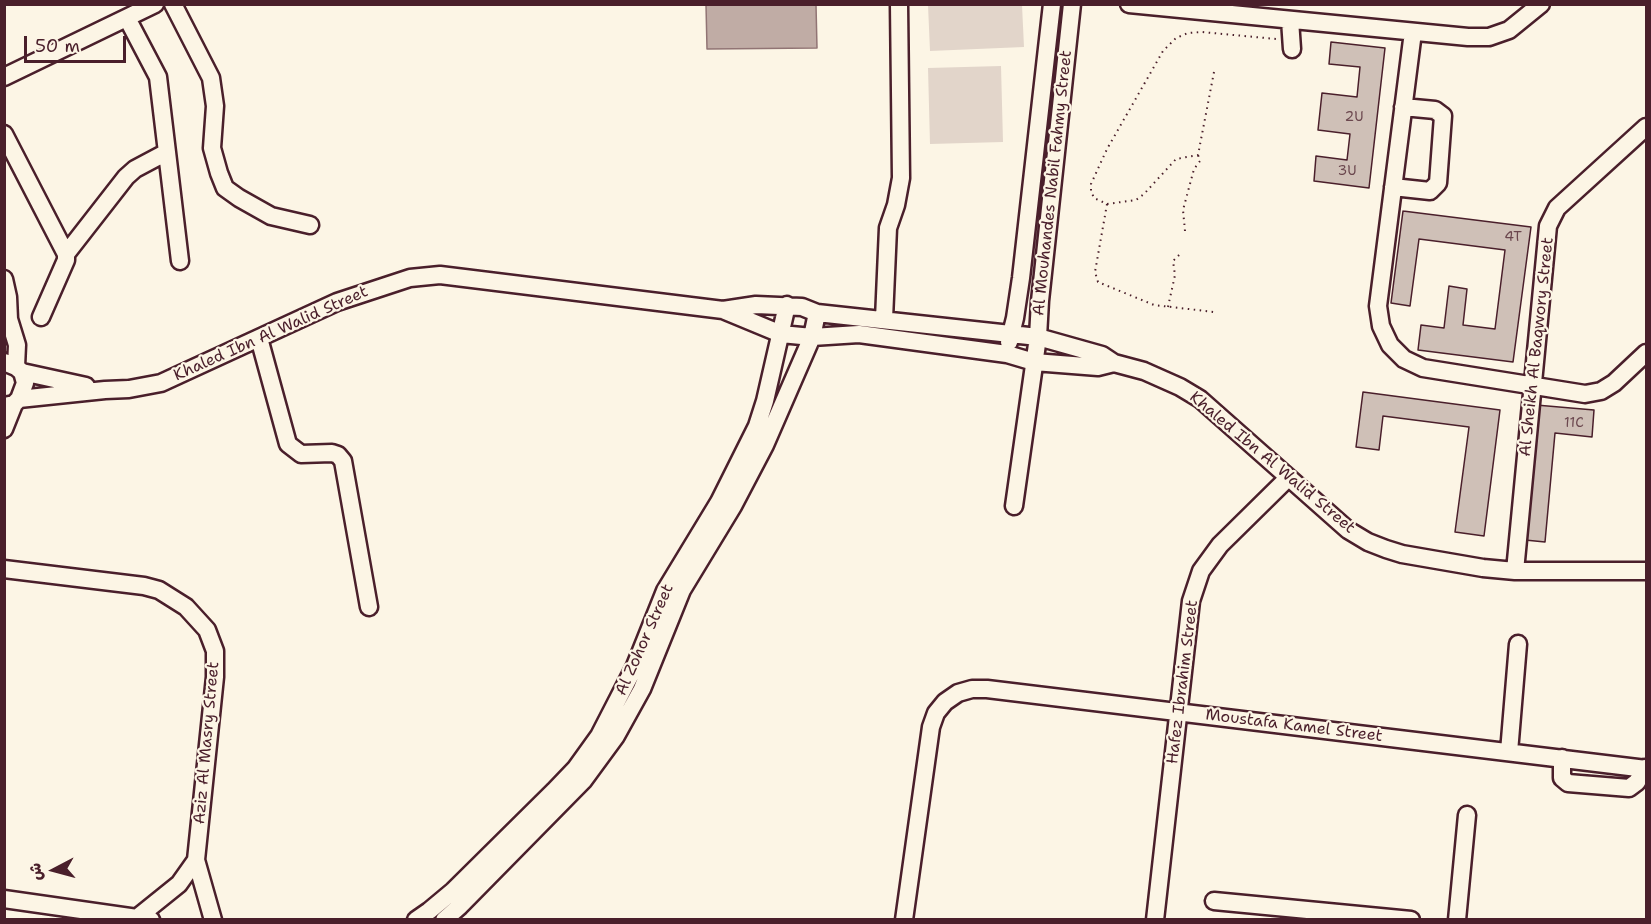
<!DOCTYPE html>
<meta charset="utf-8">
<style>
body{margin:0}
#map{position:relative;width:1651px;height:924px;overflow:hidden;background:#fcf5e5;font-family:"Shantell Sans","Playpen Sans Arabic",sans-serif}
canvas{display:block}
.frame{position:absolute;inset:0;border:6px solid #4a1f2b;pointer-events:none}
.north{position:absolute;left:24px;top:840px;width:60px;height:60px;-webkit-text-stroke:4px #fcf5e5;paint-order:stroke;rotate:264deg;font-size:16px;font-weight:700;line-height:24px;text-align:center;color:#4a1f2b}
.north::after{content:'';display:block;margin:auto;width:21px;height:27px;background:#4a1f2b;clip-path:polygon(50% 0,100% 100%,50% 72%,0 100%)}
.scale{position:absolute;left:24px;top:36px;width:102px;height:27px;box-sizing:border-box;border:3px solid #4a1f2b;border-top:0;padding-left:8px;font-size:18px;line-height:21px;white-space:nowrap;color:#4a1f2b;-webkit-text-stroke:4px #fcf5e5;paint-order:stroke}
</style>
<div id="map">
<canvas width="1651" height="924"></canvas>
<div class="frame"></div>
<div class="north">ش</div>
<div class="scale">50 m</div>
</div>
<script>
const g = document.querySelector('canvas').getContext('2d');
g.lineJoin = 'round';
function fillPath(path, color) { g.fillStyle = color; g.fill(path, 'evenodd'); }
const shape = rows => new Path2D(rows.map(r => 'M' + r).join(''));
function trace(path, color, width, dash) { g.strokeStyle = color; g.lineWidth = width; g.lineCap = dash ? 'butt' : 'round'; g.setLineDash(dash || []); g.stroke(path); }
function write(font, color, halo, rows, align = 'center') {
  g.font = font + ' "Shantell Sans",sans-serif'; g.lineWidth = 4.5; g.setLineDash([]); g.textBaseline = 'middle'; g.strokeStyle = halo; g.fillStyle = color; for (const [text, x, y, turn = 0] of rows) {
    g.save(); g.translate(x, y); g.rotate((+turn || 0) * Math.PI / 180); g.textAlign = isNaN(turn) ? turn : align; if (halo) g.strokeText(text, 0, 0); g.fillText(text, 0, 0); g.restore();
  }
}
const green = shape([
 [928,5,1022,5,1024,47,930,51],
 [1001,66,1003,142,930,144,928,68]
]);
const water = shape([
 [706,5,816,5,817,48,707,49,706,5]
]);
const building = shape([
 [1331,42,1385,48,1369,188,1314,181,1316,156,1347,160,1350,134,1318,130,1322,93,1357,97,1360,67,1329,64,1331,42],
 [1403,211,1531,227,1513,362,1418,350,1421,325,1444,328,1449,286,1467,289,1463,325,1495,329,1505,250,1419,239,1410,306,1391,303,1403,211],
 [1363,392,1500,410,1484,536,1455,532,1469,427,1383,416,1379,450,1356,447,1363,392],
 [1536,405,1594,410,1592,437,1555,433,1545,542,1525,540,1536,405]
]);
const path = shape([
 [1214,72,1198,155,1176,159,1144,194,1136,200,1107,204,1094,198,1091,191,1091,184,1107,149,1163,51,1176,38,1188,33,1202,32,1276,39],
 [1107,204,1095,272,1098,282,1154,305,1214,312],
 [1185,231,1183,210,1194,169,1200,161,1198,155],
 [1168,307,1175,275,1173,261,1181,253]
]);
const minor = shape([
 [173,4,211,78,215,106,212,148,219,173,225,188,239,198,271,216,310,225],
 [1129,4,1468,37,1489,37,1509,30,1541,4],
 [127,18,158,77,180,261],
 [1290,20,1292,49],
 [1413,32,1378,306,1381,326,1390,345,1404,359,1423,368,1585,394,1601,391,1614,383,1646,353],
 [4,77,155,4],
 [4,134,66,254,66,260,41,317],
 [1393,187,1430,191,1438,183,1443,116,1435,110,1403,107],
 [66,254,126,177,135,169,167,152],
 [4,279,8,297,9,319,17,345,16,367],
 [723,310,756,305,802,307,817,313,1038,337,1102,355,1114,363,1144,371,1180,387,1200,399,1348,530,1368,542,1386,549,1402,554,1483,568,1515,571,1646,571],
 [884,319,888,228,896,205,901,178,899,4],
 [259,338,288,444,301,454,332,453,338,455,343,461,369,607],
 [1009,342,1015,318,1021,278,1052,4],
 [4,362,16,367,22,372,25,383,19,399,14,404,4,406],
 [22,372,86,386],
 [19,399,105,390,129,389,161,383,337,302,410,278,440,275,723,310,781,334,812,337,859,334,1007,354,1034,362,1098,367,1114,363],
 [4,429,14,404],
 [1014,506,1038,337,1040,301,1072,4],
 [4,569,144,586,159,590,186,607,207,630,215,651,215,677,196,860,213,920],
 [1515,571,1548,226,1557,208,1646,127],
 [1509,752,1518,644],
 [1562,758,1562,778,1568,783,1629,788,1637,782,1645,768],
 [4,899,151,920],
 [1214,901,1411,920],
 [138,917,179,884,196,860],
 [416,920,429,911,453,891,554,791,576,768,599,736,635,666,665,591,719,502,757,426,765,401,787,305],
 [444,920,460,906,583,781,616,736,642,689,682,590,733,506,765,445,812,337,817,313],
 [904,920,931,727,936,713,945,702,958,693,972,689,987,689,1646,769],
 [1155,920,1191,601,1201,571,1220,545,1288,478],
 [1457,920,1467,815]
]);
const numberNames = [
 ["2U",1354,117],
 ["3U",1347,171],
 ["4T",1513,237],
 ["11C",1574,423]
];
const streetNames = [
 ["Al Mouhandes Nabil Fahmy Street",1053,183,-84],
 ["Khaled Ibn Al Walid Street",271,334,-24],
 ["Al Sheikh Al Baqwory Street",1537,347,-84],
 ["Khaled Ibn Al Walid Street",1272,463,40],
 ["Al Zohor Street",645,640,-66],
 ["Hafez Ibrahim Street",1183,682,-83],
 ["Moustafa Kamel Street",1294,726,7],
 ["Aziz Al Masry Street",207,743,-85]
];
fillPath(green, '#e2d5ca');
fillPath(water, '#c0aca5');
trace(water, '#917474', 1.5);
fillPath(building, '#cfc0b7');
trace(building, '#4a1f2b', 1.5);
trace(minor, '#4a1f2b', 21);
trace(path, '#4a1f2b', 2, [1.5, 4.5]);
trace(minor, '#fcf5e5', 16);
write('14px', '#6b474e', null, numberNames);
write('16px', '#4a1f2b', '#fcf5e5', streetNames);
</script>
